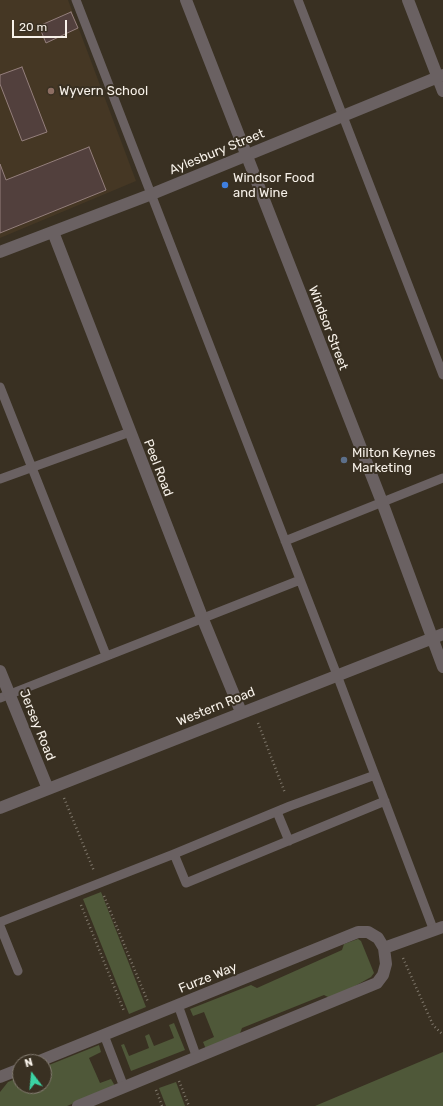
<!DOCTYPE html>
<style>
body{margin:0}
#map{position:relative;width:443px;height:1106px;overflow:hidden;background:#393022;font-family:Rubik,sans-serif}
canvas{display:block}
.north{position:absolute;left:12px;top:1054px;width:40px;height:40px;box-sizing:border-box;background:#393022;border:1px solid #857d72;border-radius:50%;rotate:344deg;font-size:11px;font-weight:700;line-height:16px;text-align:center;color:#f7f1e9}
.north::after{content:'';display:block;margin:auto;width:14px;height:18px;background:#3bd4a4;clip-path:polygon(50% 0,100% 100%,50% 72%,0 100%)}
.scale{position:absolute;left:12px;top:20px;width:55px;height:18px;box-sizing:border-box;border:2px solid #f7f1e9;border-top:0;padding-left:5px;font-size:12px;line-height:14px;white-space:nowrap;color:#f7f1e9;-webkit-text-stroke:3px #393022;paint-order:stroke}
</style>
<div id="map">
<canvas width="443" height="1106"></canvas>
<div class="north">N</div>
<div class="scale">20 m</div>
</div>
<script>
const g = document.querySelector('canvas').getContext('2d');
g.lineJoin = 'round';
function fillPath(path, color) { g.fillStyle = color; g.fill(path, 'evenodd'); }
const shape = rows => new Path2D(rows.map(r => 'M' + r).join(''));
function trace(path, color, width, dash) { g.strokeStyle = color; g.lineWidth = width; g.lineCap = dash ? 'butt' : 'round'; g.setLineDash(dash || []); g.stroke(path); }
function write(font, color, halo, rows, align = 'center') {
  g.font = font + ' Rubik,sans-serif'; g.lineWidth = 4; g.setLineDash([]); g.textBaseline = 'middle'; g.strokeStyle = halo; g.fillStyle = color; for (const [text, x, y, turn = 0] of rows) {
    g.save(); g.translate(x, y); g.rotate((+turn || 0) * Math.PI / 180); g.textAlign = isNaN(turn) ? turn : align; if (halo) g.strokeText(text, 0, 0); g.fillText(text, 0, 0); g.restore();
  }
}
const built = shape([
 [0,0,68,0,136,181,0,238]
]);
const green = shape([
 [101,892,146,1007,129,1014,83,899],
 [358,939,361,941,374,973,371,977,332,999,324,995,242,1028,239,1036,206,1049,203,1042,214,1037,204,1012,193,1016,190,1009,251,985,257,988,342,950,344,944],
 [174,1023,185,1050,131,1071,121,1045,124,1044,129,1056,149,1048,145,1036,149,1034,154,1046,174,1038,169,1025],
 [99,1045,101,1052,89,1058,100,1083,111,1079,115,1086,67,1106,0,1106,0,1092,8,1082,20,1077,20,1086,44,1086,44,1067],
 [443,1052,443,1106,315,1106],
 [176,1082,185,1106,166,1106,159,1088]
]);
const building = shape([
 [71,12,78,28,46,43,39,26,71,12],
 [22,67,47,132,22,141,0,84,0,75,22,67],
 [89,147,106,190,0,233,0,164,6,180,89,147]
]);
const path = shape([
 [258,723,285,793],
 [64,798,94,871],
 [104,896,148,1002],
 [81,905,124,1011],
 [403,958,433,1025,443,1035],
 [179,1081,189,1106],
 [156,1090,162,1106]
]);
const lane = shape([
 [76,0,337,675,434,931],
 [298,0,443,375],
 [0,387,106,655],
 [0,479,130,432],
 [285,541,443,478],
 [0,698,300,580],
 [277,812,289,841],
 [174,854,186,883,385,801],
 [0,922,174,854,290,806,375,775],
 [0,926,18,971],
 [178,1005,197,1058],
 [104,1035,124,1087]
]);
const street = shape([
 [186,0,382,502,443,667],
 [408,0,443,91],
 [53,232,202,617,241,712],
 [0,252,152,194,443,75],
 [0,671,48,789],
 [0,808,443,634],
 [384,948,443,927],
 [37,1062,358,932,368,932,378,938,384,948,386,964,383,975,377,983,78,1106],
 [0,1077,20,1069]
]);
const markers = [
 [51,91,4,"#8d6e63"],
 [225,185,4,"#3f7fe0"],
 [344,460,4,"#5c6f8a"]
];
const poiNames = [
 ["Wyvern School",59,91],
 ["Windsor Food",233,178],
 ["and Wine",233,193],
 ["Milton Keynes",352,453],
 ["Marketing",352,468]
];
const streetNames = [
 ["Aylesbury Street",217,152,-22],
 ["Windsor Street",328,328,69],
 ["Peel Road",158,468,69],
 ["Western Road",216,707,-22],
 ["Jersey Road",37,725,68],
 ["Furze Way",208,978,-22]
];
fillPath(built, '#453724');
fillPath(green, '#4f5839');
fillPath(building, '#52403d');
trace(building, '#947f7c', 1);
trace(path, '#7f776b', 2.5, [1, 3]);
trace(lane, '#6a6162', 9);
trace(street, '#6a6162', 12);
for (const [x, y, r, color] of markers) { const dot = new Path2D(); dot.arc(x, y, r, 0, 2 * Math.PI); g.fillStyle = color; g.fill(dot); trace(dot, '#393022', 1.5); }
write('13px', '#f7f1e9', '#393022', poiNames, 'left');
write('13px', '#f7f1e9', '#393022', streetNames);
</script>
